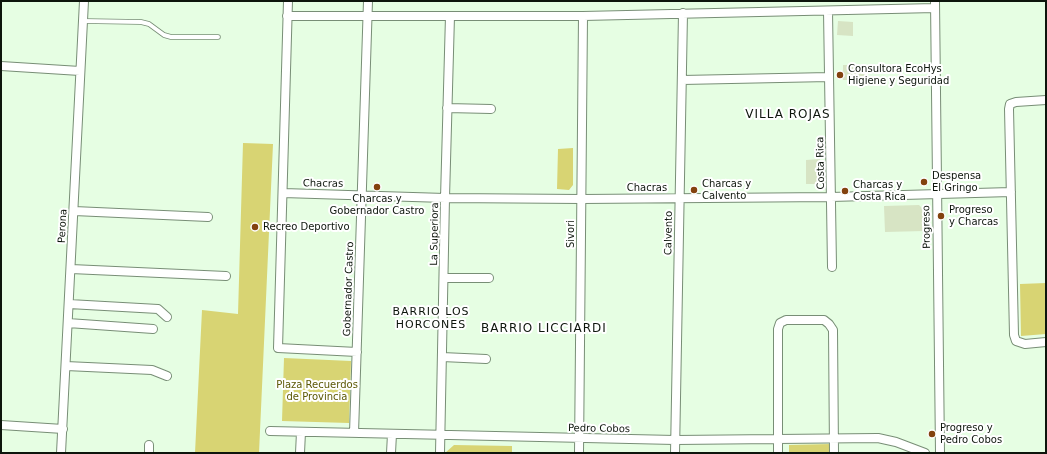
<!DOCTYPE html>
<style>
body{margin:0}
#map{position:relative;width:1047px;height:454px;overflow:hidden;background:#e6fee3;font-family:"DejaVu Sans",sans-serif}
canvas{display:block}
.frame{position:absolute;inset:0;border:2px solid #0d150c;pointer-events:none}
</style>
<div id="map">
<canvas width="1047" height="454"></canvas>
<div class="frame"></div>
</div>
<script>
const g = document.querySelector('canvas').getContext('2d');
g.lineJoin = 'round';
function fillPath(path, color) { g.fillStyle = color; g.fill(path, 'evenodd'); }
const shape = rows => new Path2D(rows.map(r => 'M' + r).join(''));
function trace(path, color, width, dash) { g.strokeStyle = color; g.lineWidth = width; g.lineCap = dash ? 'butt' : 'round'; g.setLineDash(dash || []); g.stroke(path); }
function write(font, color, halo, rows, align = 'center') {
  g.font = font + ' "DejaVu Sans",sans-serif'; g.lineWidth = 4; g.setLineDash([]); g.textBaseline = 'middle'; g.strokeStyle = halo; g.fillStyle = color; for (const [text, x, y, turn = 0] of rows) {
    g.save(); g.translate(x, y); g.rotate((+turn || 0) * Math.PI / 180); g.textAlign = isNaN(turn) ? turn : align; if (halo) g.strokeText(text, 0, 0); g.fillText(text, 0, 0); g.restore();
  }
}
const green = shape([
 [243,143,273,144,259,453,195,453,202,310,238,314],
 [573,148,573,185,569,190,557,189,558,149],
 [1046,283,1046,334,1021,336,1020,284],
 [284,358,351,361,349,423,282,421],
 [831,444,831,453,789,453,789,445],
 [454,445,512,446,512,453,445,453]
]);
const building = shape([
 [838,21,853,22,853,36,837,35],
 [843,65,855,65,855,73,866,72,866,80,843,80],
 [820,159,821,184,806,184,806,160],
 [919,205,925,211,924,231,885,232,884,206]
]);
const service = shape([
 [83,21,141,22,149,24,164,35,171,37,218,37]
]);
const minor = shape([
 [288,1,278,348,357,352],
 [935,1,940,453],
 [828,11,832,267],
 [287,16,583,16,935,8],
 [1,66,80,71],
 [682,80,829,77],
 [1046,100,1016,102,1010,104,1009,109,1014,335,1016,341,1025,344,1046,342],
 [447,108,491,109],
 [283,193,445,198,582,199,831,197,1011,192],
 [74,211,208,217],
 [71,269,226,276],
 [444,278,489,278],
 [69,304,158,309,167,317],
 [68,323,153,329],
 [442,357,486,359],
 [66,366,152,370,167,376],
 [1,425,63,429],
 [270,431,675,440,878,438,896,442,925,453],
 [354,433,368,1],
 [61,453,84,1],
 [149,453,149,445],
 [300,453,301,432],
 [391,453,392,434],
 [440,453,445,198,450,16],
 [579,453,583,16],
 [675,453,683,13],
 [778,453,778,329,780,323,786,320,824,320,829,324,833,330,834,453]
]);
const markers = [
 [840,75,4,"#83420f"],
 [924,182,4,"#83420f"],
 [377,187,4,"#83420f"],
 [694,190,4,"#83420f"],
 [845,191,4,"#83420f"],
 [941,216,4,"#83420f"],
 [255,227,4,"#83420f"],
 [932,434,4,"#83420f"]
];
const poiNames = [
 ["Consultora EcoHys",848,69],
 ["Higiene y Seguridad",848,81],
 ["Despensa",932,176],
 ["El Gringo",932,188],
 ["Charcas y",702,184],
 ["Calvento",702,196],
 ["Charcas y",853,185],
 ["Costa Rica",853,197],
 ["Charcas y",377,199,"center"],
 ["Gobernador Castro",377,211,"center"],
 ["Progreso",949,210],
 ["y Charcas",949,222],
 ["Recreo Deportivo",263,227],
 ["Progreso y",940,428],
 ["Pedro Cobos",940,440]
];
const streetNames = [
 ["Costa Rica",821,163,-91],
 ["Chacras",323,184,1],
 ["Chacras",647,188],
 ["Perona",63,226,-87],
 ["Progreso",927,227,-91],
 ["Calvento",669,233,-89],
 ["La Superiora",435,234,-89],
 ["Sivori",571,234,-90],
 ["Gobernador Castro",349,289,-88],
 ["Pedro Cobos",599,429,1]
];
const parkNames = [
 ["Plaza Recuerdos",317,385],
 ["de Provincia",317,397]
];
const neighbourhoodNames = [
 ["BARRIO LOS",431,312],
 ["HORCONES",431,325]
];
const quarterNames = [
 ["VILLA ROJAS",788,115],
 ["BARRIO LICCIARDI",544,329]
];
fillPath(green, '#d8d473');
fillPath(building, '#d7e4c4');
trace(service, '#788e76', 5.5);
trace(minor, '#788e76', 10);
trace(service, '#fff', 4);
trace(minor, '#fff', 8);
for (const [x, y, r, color] of markers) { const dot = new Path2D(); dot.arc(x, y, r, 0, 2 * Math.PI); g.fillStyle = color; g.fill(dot); trace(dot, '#fff', 1.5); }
write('10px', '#0d150c', '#fff', poiNames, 'left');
write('10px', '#0d150c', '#fff', streetNames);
write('10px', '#5c5804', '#fff', parkNames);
g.letterSpacing = '1px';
write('11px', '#0d150c', '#fff', neighbourhoodNames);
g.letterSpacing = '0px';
g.letterSpacing = '1px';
write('12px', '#0d150c', '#fff', quarterNames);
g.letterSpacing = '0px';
</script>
